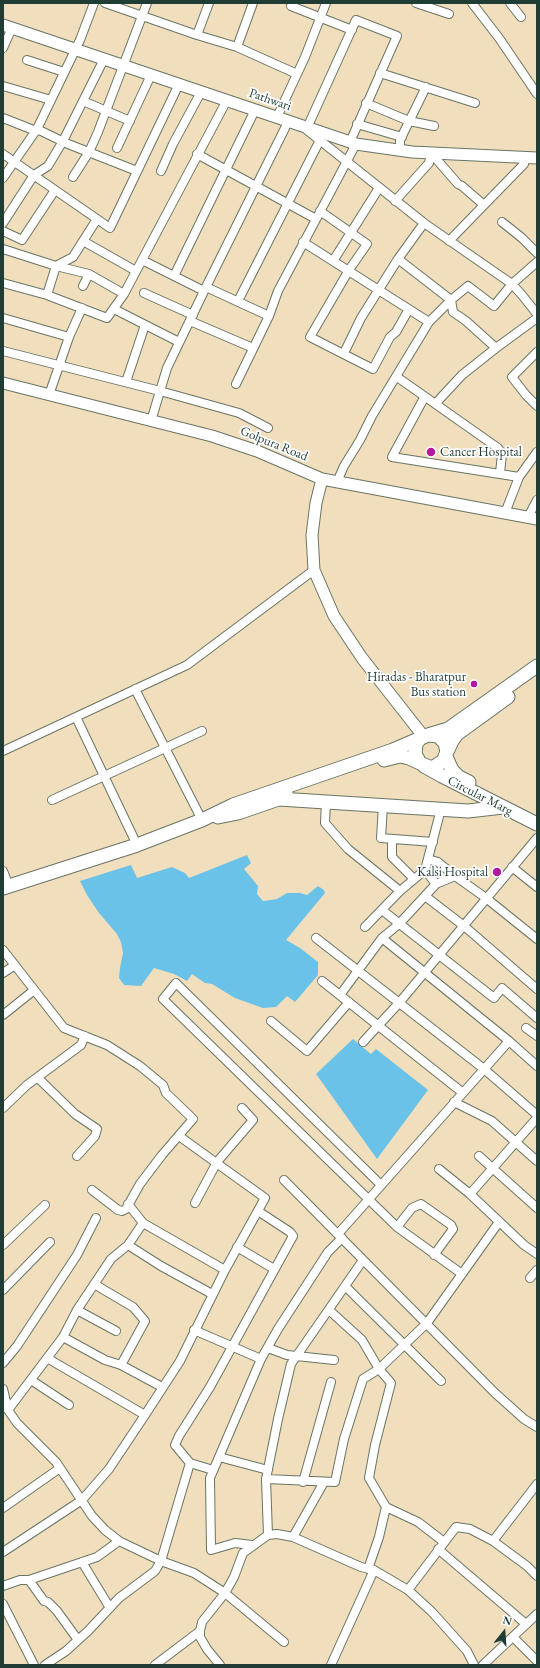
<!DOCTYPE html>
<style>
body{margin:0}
#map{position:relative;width:540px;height:1668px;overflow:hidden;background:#f0debc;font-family:"EB Garamond",serif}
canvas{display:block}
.frame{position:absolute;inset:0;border:4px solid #1f3d34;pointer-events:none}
.north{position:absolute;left:484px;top:1612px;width:40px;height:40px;-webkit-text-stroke:3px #fff;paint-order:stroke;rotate:17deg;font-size:11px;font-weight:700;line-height:16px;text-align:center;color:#1f3d34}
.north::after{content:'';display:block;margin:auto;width:14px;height:18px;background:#1f3d34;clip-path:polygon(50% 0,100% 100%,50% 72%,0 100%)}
</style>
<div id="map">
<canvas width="540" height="1668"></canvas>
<div class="frame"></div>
<div class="north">N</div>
</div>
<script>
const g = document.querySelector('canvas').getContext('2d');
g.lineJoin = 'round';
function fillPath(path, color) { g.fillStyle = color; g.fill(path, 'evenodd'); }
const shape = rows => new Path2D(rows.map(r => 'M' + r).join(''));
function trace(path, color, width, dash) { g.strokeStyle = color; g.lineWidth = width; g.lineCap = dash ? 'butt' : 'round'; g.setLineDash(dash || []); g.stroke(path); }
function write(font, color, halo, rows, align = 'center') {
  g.font = font + ' "EB Garamond",serif'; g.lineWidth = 3.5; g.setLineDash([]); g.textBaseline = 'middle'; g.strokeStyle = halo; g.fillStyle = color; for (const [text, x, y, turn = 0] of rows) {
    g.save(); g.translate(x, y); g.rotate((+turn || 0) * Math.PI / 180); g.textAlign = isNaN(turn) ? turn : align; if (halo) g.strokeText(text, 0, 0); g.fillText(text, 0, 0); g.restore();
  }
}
const water = shape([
 [247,855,251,863,244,869,258,886,257,894,263,901,277,899,287,893,300,893,307,895,318,886,324,890,325,893,286,940,300,948,318,962,318,975,295,1002,287,996,276,1007,263,1008,235,998,212,984,205,983,192,974,187,981,174,974,154,968,141,986,124,985,119,978,120,968,123,953,121,942,117,934,99,913,87,895,80,881,131,865,137,878,172,867,185,873,189,878],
 [353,1039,371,1054,376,1049,428,1090,377,1159,316,1074]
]);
const street = shape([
 [105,3,197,35,237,47,297,74],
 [416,3,449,14],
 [472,3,499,38,537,94],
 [510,3,521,17],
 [291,6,352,30],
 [197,35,209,3],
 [237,47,253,3],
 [3,48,12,28],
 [27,60,64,72],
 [380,73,475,103],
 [3,86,51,100],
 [83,101,130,121],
 [366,103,409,121,434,126],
 [277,117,305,57,326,3],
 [3,118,36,131],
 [357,124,402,137],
 [307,128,356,20,397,36,350,142],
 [37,129,68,144,137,171],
 [307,130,424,223,512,284,522,295,537,314],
 [117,148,151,75],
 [400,151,400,140,426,87],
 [431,153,458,184,462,186,484,205],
 [3,154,110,228,179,84],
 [197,154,316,219],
 [161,171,173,144,201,92],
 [73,177,89,152,98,132,147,3],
 [3,178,37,129,80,40,94,3],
 [395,201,429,163,431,153],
 [320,211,367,244,349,270,310,337,373,369,390,337,396,332,409,309],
 [502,222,522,238,537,253],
 [3,223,34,175,48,166,63,141,104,59],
 [3,231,22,240,55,190],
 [83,241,136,271],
 [449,241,524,164,526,157],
 [303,242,429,322],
 [3,249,56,266,47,295],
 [398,259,451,300,453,312,466,321,496,348],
 [142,260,204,291],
 [333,261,379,188],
 [56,266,73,257,97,219],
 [56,266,89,274],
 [174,276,255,110],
 [3,283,47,295,107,318,124,294,227,100],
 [83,286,89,274,124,294],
 [206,287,269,316],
 [144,293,193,315],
 [238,301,320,140],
 [114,309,179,342],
 [3,318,69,337],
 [190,321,253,348],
 [3,351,160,391,239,413,268,428],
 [537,352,512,377,526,395,537,406],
 [344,353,361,318,398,259,424,223],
 [397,377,498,448,502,454,500,473],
 [126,382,145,325],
 [236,384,269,316,278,291,356,144],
 [49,395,69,337,82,308],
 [424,398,392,457,519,477,505,513],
 [436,403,462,375,496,348,537,318],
 [151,421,167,368,206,287,288,122],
 [519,477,537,452],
 [337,482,344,466,360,440,372,416,429,322,451,300,468,286,494,306,512,284,537,262],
 [528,517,537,500],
 [135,689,202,820],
 [76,717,137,845],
 [3,751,187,665,314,570],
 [52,800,202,731],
 [326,802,325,823,348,849,400,891],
 [383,805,381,838,433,842],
 [392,839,392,857,414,879],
 [428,859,438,862,455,876,486,898,537,939],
 [512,867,537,887],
 [425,870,436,884],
 [3,871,9,886],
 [425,896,464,926,537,989],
 [382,910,494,998,502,988,537,1018],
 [365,927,400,891,425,870,441,809],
 [316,938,484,1069,537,1115],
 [382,938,509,1041,537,1066],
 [3,950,64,1028,107,1045,140,1066,163,1085,166,1093,193,1119,162,1155,140,1184,126,1209,122,1211,118,1210,92,1190],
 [3,973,15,965],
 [322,981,463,1093],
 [340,995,382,938,399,924,436,884,455,876],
 [3,1015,33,991],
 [271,1021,307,1051,349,1002],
 [526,1028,537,1036],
 [363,1042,399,1003,537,838],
 [38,1078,75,1114,97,1129,95,1136,77,1156],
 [454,1102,492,1121,537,1161],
 [3,1108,27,1085,81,1045,85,1036],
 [479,1156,537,1208],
 [439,1169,470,1194,524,1245,537,1254],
 [284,1180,495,1393,524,1419,537,1427],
 [381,1185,176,983,163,999,397,1227,462,1274],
 [470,1194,537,1118],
 [195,1203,217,1162,253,1120,242,1108],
 [128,1204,143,1223,225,1270,265,1198,179,1136],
 [397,1227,412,1208,421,1204,451,1225,453,1229,434,1255],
 [338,1234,509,1041],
 [3,1245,45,1205],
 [128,1245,161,1266,212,1294],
 [237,1247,274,1269],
 [530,1278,537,1270],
 [94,1284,133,1307,145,1321,121,1365],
 [345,1286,441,1381],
 [3,1290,50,1242],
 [77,1310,116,1331],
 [329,1310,362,1340,379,1369,391,1383,375,1445,369,1478,386,1507,379,1537,368,1569],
 [194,1330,261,1359],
 [63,1337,105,1360,121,1365,162,1387],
 [268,1348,287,1355,334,1360],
 [47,1358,145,1415,180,1361,225,1270],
 [3,1363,17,1346,77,1255,96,1218],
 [31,1380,69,1405],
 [3,1389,8,1410,17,1423,56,1462,92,1516,105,1530,119,1541,161,1561,194,1573,225,1593,284,1642],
 [8,1410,63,1337,77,1310,111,1259,128,1245,143,1223],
 [219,1457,268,1470],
 [213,1470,190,1463,175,1445,179,1436,210,1387,293,1236,290,1232,258,1211],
 [266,1479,335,1482,344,1439,363,1379,379,1369,427,1323,499,1222],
 [303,1482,331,1382],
 [386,1507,418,1522,444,1542],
 [3,1508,60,1468],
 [268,1535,266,1479,278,1419,291,1364,363,1260],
 [293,1537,324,1482],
 [493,1541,537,1484],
 [252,1545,235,1543,211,1550,210,1478,261,1359,278,1329,328,1252,342,1238],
 [438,1549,526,1624],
 [3,1552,82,1500,109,1469,145,1415],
 [82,1562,110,1608],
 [29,1580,44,1601,48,1602,57,1611,78,1640],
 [3,1586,20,1580,29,1580,97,1557,119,1541],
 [408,1590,456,1527,470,1529,493,1541,527,1566,537,1576],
 [3,1604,34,1665],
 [513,1637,537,1661],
 [45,1665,66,1651,88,1631,119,1598,155,1571,161,1561,190,1463],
 [155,1665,200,1631],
 [220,1665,207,1649,200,1637,200,1631,202,1622,225,1593,234,1577,243,1553,268,1535,277,1534,293,1537,361,1567,374,1570,408,1590,432,1612,467,1651,474,1665],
 [331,1665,374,1570],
 [483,1665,537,1614]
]);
const secondary = shape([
 [3,25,356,144,412,152,537,158],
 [3,383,212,436,257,451,322,479,537,519],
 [322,479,316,503,312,535,314,570,334,616,362,658,424,737]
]);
const primary = shape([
 [428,735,448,729,537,666],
 [447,752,452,741,457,734,508,697],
 [446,757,452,770,459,777,469,782],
 [384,760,400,756,409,758,420,763],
 [424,766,442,776,537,824],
 [279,799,468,811,503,807],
 [218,817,238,813,287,796],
 [3,888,137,845,202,820,233,805,393,750,428,735,438,736,445,743,447,752,443,761,434,767,429,767,420,763,415,754,416,744,419,740]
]);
const markers = [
 [431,452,5,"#b5179e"],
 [474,684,4,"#b5179e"],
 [497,872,5,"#b5179e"]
];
const streetNames = [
 ["Pathwari",270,100,19],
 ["Golpura Road",274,444,22],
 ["Circular Marg",480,796,27]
];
const poiNames = [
 ["Cancer Hospital",440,452,"left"],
 ["Hiradas - Bharatpur",466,677],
 ["Bus station",466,692],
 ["Kalsi Hospital",488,872]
];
fillPath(water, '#6bc2e8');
trace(street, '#687564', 10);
trace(secondary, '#687564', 13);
trace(primary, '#687564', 15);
trace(street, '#fff', 8);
trace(secondary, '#fff', 11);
trace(primary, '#fff', 13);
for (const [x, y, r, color] of markers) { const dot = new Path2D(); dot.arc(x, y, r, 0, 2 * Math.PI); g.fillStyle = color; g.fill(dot); trace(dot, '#fff', 1.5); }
write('13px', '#1f3d34', '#fff', streetNames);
write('13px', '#1f3d34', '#fff', poiNames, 'right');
</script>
